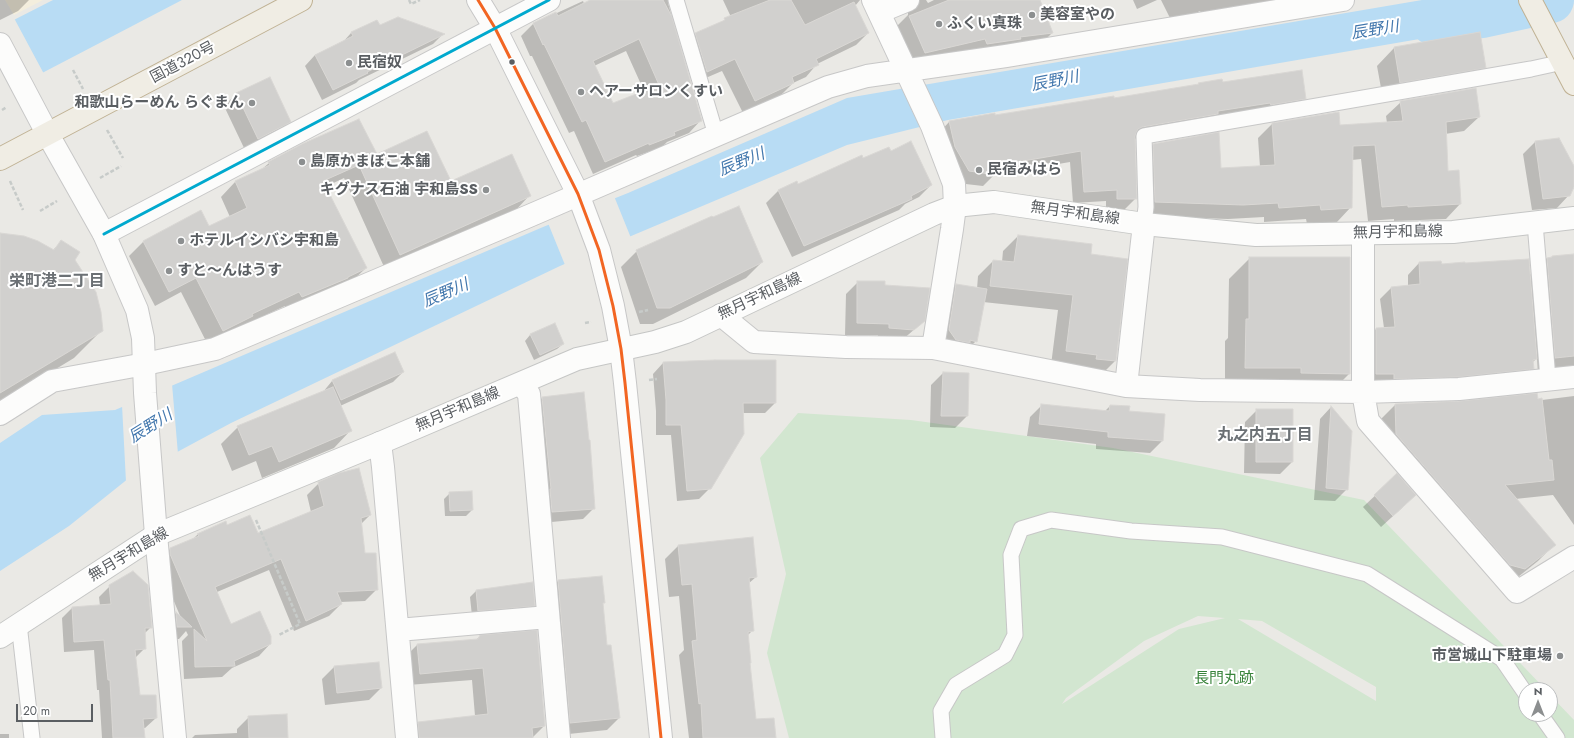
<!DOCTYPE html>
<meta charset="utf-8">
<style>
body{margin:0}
#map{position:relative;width:1574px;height:738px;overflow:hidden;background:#eae9e5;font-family:Jost,sans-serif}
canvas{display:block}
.north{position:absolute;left:1518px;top:682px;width:40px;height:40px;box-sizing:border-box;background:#fff;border:1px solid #bdbfc0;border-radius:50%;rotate:0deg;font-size:11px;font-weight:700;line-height:16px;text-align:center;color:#5a5e62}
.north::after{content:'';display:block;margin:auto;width:14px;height:18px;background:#8c8f90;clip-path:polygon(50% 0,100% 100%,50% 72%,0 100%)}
.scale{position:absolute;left:16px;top:704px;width:77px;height:18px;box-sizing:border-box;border:2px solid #5a5e62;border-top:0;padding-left:5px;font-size:12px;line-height:14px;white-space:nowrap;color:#5a5e62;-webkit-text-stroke:3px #fff;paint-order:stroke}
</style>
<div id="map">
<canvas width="1574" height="738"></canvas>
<div class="north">N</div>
<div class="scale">20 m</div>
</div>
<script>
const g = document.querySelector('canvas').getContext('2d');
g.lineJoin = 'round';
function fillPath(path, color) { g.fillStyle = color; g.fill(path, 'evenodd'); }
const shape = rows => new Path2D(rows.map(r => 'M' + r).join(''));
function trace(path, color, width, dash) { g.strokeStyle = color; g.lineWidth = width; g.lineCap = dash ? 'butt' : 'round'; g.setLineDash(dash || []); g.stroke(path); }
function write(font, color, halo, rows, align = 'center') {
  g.font = font + ' Jost,"Noto Sans JP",sans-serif'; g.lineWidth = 4; g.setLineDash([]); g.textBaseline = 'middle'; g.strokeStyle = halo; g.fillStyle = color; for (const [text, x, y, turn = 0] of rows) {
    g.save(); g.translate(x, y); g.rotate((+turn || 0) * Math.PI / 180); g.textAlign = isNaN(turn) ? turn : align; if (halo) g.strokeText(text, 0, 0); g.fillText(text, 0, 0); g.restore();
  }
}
const commercial = shape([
 [5,0,43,0,14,15]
]);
const green = shape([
 [798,413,911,420,1113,448,1364,500,1546,690,1526,690,1526,714,1550,714,1550,695,1574,720,1574,738,789,738,767,653,786,574,760,458],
 [1198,616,1225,618,1179,629,1062,704,1066,698,1144,641],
 [1238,619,1262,621,1376,687,1376,701]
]);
const water = shape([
 [53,0,182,0,0,95,0,27],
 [1422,0,1491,0,1501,25,948,120,847,145,560,266,231,423,129,478,69,526,0,571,0,443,42,415,115,410,543,227,628,193,847,98]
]);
const pier = shape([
 [14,18,44,74,0,97,0,25],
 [614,196,631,238,565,265,548,223],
 [172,384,178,454,126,482,122,405]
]);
const shadow = shape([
 [0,0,29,0,18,11,0,20],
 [596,0,673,0,668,3,701,120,689,133,667,142,662,147,637,156,636,155,593,174,574,131,569,133,532,56,530,56,521,36,533,24,583,1,585,6],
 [626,51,644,91,612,104,594,66],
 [723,0,860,0,855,6,868,33,856,45,817,64,806,77,793,83,781,95,743,113,722,71,694,83,683,46,696,34,731,17],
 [898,0,926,0,928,3,934,0,1038,0,1052,33,1040,45,912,65,896,27,908,15,908,8],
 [1133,0,1157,0,1137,9],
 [1161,0,1274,0,1264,10,1238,13,1234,6,1205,20,1200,11,1173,24],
 [377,21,379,27,443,34,433,44,359,80,356,83,322,100,305,66,315,55,343,42,351,33],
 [1394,48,1485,67,1468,85,1383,99,1377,66],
 [269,78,290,121,278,133,245,150,224,106,236,94],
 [1222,83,1305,98,1294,110,1134,139,1136,198,1124,210,1106,211,1106,201,1073,203,1070,162,994,175,983,186,957,183,938,134,949,122,1113,100,1197,86,1199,84],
 [1401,102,1479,117,1464,131,1445,134,1447,172,1458,171,1460,204,1446,219,1394,221,1394,219,1368,221,1361,159,1352,160,1351,207,1337,222,1307,224,1306,219,1264,222,1264,217,1228,219,1141,216,1139,159,1154,144,1220,169,1260,167,1258,138,1272,124,1339,126,1387,123,1386,116],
 [1535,142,1574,168,1574,184,1569,195,1557,208,1532,210,1523,154],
 [890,152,931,185,919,197,905,204,899,210,792,257,766,203,778,191,798,185,863,159],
 [377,155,451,182,529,196,515,211,385,269,344,178,325,187,366,268,351,282,287,311,285,306,242,326,208,345,181,292,155,306,129,256,143,242,200,212,208,227,230,217,221,197,235,182,261,170,269,163],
 [0,235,52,251,61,242,74,260,102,330,74,358,0,403],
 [1018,236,1089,255,1126,260,1115,361,1100,376,1051,365,1058,310,983,302,976,341,964,353,944,351,944,297,956,285,977,289,978,276,993,261,1002,262,1003,251],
 [637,251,762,262,746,278,653,324,640,324,621,267],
 [1574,255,1574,372,1538,375,1537,358,1533,362,1533,368,1522,379,1365,385,1365,340,1376,329,1384,328,1380,299,1391,288,1408,286,1408,275,1419,263,1440,262,1441,265,1464,264,1529,276,1547,258],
 [1250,258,1350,373,1329,394,1225,389,1225,341,1228,338,1229,279],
 [858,282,884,286,924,321,901,341,877,340,878,335,845,335,846,294],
 [530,335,563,344,557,349,534,360,525,341],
 [394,353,403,372,393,382,340,406,350,431,334,448,262,478,256,461,232,471,221,444,238,427,323,392,332,381],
 [663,363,775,403,765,413,742,413,710,488,699,499,677,501,671,435,656,435,656,411,653,374],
 [943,373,968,374,967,416,955,428,930,427,931,385],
 [1574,396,1574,525,1553,495,1515,499,1554,545,1538,561,1508,585,1379,421,1395,405,1542,400],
 [542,398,594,508,583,519,541,523,531,409],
 [1042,405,1104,412,1110,406,1128,412,1162,441,1150,453,1096,449,1096,444,1027,436,1030,417],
 [1331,407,1347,489,1335,501,1314,500,1320,419],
 [1257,410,1292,462,1280,474,1244,473,1245,422],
 [1397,475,1403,507,1381,527,1363,507],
 [319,483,370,515,361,524,364,554,377,589,365,601,340,602,341,604,329,616,294,631,269,570,217,592,231,625,270,644,259,656,232,668,222,677,184,679,182,641,188,635,186,631,179,639,166,639,164,624,176,613,181,618,159,566,159,561,170,549,192,540,198,534,227,526,257,535,311,512,307,495],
 [450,493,472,510,466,516,445,516,444,499],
 [678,546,756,577,748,584,752,631,748,635,749,664,755,720,775,738,689,738,679,655,684,650,679,596,669,597,665,559],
 [558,581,604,602,602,604,606,646,619,718,607,730,559,735,546,593],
 [532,584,534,605,528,611,472,616,470,597,476,591],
 [110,586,151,627,144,634,145,648,135,658,139,696,156,718,145,728,143,728,144,738,102,738,99,690,97,690,94,650,64,652,62,618,72,608,100,606,99,597],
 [480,636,544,726,532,738,407,738,407,735,419,723,475,716,472,680,408,685,405,657,417,645,476,640],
 [334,667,381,688,369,700,325,705,322,679],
 [249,717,287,738,192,738,195,735,237,733,237,729],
 [0,734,9,734,9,738,0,738]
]);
const river = shape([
 [1433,22,1482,15,1551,0]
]);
const building = shape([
 [590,0,663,0,672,17,702,121,674,132,675,135,649,145,649,143,605,162,586,120,582,122,544,44,543,45,533,23,556,12,558,16,590,0],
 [639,39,659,85,613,103,593,61,639,39],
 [770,0,791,0,805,25,854,2,869,33,816,59,819,65,792,77,794,83,755,101,735,59,707,72,695,33,725,20,724,18,770,0],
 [949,0,1040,0,1053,33,1020,37,1021,39,987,44,985,39,925,53,909,16,949,0],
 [398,17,445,34,367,72,368,73,333,90,315,55,353,36,351,32,377,20,380,25,398,17],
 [1480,32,1486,68,1400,83,1394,47,1480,32],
 [1302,70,1306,99,1271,105,1270,103,1218,111,1218,114,1142,127,1138,129,1135,136,1137,199,1117,199,1117,190,1084,192,1081,151,994,166,996,175,969,171,955,147,949,121,995,113,995,115,1114,96,1114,98,1199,84,1198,83,1222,79,1223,82,1302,70],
 [270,77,291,122,258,139,236,93,270,77],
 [1476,88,1480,117,1446,122,1448,171,1459,170,1461,204,1408,207,1408,205,1382,207,1375,145,1353,146,1352,208,1321,210,1320,205,1279,208,1278,203,1243,205,1155,202,1153,144,1219,132,1221,168,1275,165,1272,123,1339,112,1340,125,1403,121,1400,101,1476,88],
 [359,119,377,154,427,131,451,181,512,154,531,196,400,255,359,165,323,181,367,268,348,277,348,278,302,297,299,292,252,314,253,316,223,331,196,278,169,292,143,241,201,210,209,226,247,208,235,181,270,165,268,162,302,144,359,119],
 [1559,138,1574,166,1574,187,1570,196,1543,199,1535,141,1559,138],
 [911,141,932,185,911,196,912,199,804,246,778,190,797,181,798,184,862,155,863,158,889,147,891,151,911,141],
 [739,206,763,262,670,308,657,308,636,250,712,216,713,217,739,206],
 [0,233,24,236,38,241,54,250,61,240,80,252,75,260,96,292,101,312,103,331,0,393,0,233],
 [1018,235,1092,244,1091,254,1128,259,1116,361,1096,359,1097,355,1066,351,1073,295,990,286,993,260,1014,262,1018,235],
 [1574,254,1574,356,1555,358,1547,258,1552,257,1552,256,1574,254],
 [1249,257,1350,257,1350,374,1301,373,1301,368,1245,368,1246,319,1249,319,1249,257],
 [1529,259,1537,359,1533,360,1534,369,1458,377,1394,379,1394,374,1376,374,1376,328,1395,327,1391,287,1420,284,1419,262,1441,261,1442,264,1465,262,1465,263,1529,259],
 [857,281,885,281,885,285,930,288,925,321,914,330,889,328,889,324,857,323,857,281],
 [956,284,987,289,977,342,970,340,970,343,956,340,949,330,956,284],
 [555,323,564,344,540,355,530,334,555,323],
 [395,352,404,372,341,400,332,380,395,352],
 [715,360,776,360,776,403,743,403,744,434,711,489,687,491,681,425,666,425,666,400,663,362,715,360],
 [943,372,969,373,968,416,941,416,943,372],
 [333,387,352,431,279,462,272,446,249,455,237,426,333,387],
 [584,392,589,440,590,440,595,509,552,512,550,489,551,489,542,397,584,392],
 [1537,393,1538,399,1542,398,1549,460,1552,460,1554,480,1505,485,1556,545,1525,569,1510,565,1396,434,1395,404,1460,401,1537,393],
 [1041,404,1109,411,1110,405,1130,406,1129,411,1165,414,1163,441,1108,437,1108,432,1039,424,1041,404],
 [1331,406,1352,431,1348,490,1326,488,1331,406],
 [1256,409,1293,409,1293,462,1256,462,1256,409],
 [359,468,371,515,361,518,365,553,376,553,378,590,337,592,342,604,306,621,281,559,215,587,231,624,260,611,271,636,271,644,234,661,235,666,195,667,194,629,207,641,170,554,170,548,199,536,197,534,226,521,227,525,250,515,258,533,324,506,318,482,339,473,359,468],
 [1397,473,1416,495,1393,516,1374,495,1397,473],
 [472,491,473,510,450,511,449,492,472,491],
 [753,537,757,577,749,578,754,631,748,632,751,663,750,663,756,719,774,718,776,738,703,738,701,703,699,704,692,641,697,640,692,584,682,585,678,545,753,537],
 [133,571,148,585,152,628,145,628,146,649,135,650,140,695,156,695,157,718,143,719,145,738,113,738,110,680,108,680,104,640,74,642,72,607,111,604,109,585,133,571],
 [602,576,605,603,603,603,607,645,611,645,620,718,570,723,558,580,602,576],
 [533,582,535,606,478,611,476,590,533,582],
 [176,612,192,627,177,627,176,612],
 [537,630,545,726,532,728,533,738,419,738,418,722,488,714,483,668,420,674,417,644,478,639,480,635,537,630],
 [379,662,382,688,337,693,334,666,379,662],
 [287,714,288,738,249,738,248,716,287,714]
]);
const path = shape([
 [409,0,411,4,420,0],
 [73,70,83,89],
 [2,110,7,107],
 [107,130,123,158],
 [100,178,121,166],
 [10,181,23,210],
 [40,211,57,201],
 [639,312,648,310],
 [585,323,591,322],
 [649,380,657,379],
 [256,520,300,624,279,635]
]);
const service = shape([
 [676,0,716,135],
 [1535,223,1548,379],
 [1144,224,1146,207,1144,136,1531,69,1563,62],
 [19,624,32,738],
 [1540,714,1557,738],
 [943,738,941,711,956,685,1005,655,1015,635,1011,555,1021,529,1051,520,1131,531,1222,537,1367,574,1502,659,1526,694]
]);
const minor = shape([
 [873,0,932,126,954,184,955,206,952,229,933,348],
 [879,12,908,0],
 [104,234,549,0],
 [1363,234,1363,392,1368,421,1517,592,1574,557],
 [721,315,754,342,846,347,933,348,1126,386,1200,390,1363,392,1459,389,1574,377],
 [521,384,529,394,559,738],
 [1126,386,1144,224],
 [0,414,52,381,145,364,215,349,529,216,828,87,867,76,1006,56,1343,0],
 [380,443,383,467,407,738],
 [156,535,175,738],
 [398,630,548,617]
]);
const tertiary = shape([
 [478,0,495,28,578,194,599,250,613,306,621,349,625,383,661,738],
 [0,44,47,133,104,234,137,310,143,338,145,393,156,535]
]);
const secondary = shape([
 [0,637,156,535,380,443,577,359,655,342,686,332,934,214,955,206,994,202,1144,224,1256,235,1453,232,1574,218]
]);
const trunk = shape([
 [1530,0,1574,84],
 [0,159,301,0]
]);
const bus1 = shape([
 [478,0,495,28,578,194,599,250,613,306,621,349,625,383,661,738]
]);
const bus2 = shape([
 [104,234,549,0]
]);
const markers = [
 [1032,15,4,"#8c8f90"],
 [939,24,4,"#8c8f90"],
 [512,62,3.5,"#5a5e62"],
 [349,63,4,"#8c8f90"],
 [581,92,4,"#8c8f90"],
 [252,103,4,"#8c8f90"],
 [302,162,4,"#8c8f90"],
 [979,170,4,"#8c8f90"],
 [486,190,4,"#8c8f90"],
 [181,241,4,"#8c8f90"],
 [169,271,4,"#8c8f90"],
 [1560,656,4,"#8c8f90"]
];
const poiNames = [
 ["美容室やの",1040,15],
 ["ふくい真珠",947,24],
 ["民宿奴",357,63],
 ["ヘアーサロンくすい",589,92],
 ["和歌山らーめん らぐまん",244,103,"right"],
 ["島原かまぼこ本舗",310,162],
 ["民宿みはら",987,170],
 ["キグナス石油 宇和島SS",478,190,"right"],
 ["ホテルイシバシ宇和島",189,241],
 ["すと～んはうす",177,271],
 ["市営城山下駐車場",1552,656,"right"]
];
const streetNames = [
 ["国道320号",183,63,-28],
 ["無月宇和島線",1075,214,8],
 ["無月宇和島線",1398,233,-1],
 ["無月宇和島線",760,297,-25],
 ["無月宇和島線",458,410,-23],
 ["無月宇和島線",129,555,-31]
];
const parkNames = [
 ["長門丸跡",1224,679]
];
const waterNames = [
 ["辰野川",1375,31,-9],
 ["辰野川",1055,82,-11],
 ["辰野川",742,163,-22],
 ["辰野川",446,294,-23],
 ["辰野川",151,427,-32]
];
const neighbourhoodNames = [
 ["栄町港二丁目",57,282],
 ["丸之内五丁目",1265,436]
];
fillPath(commercial, '#f4eedd');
fillPath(green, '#d2e6d0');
fillPath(water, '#b8dcf4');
fillPath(pier, '#eae9e5');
fillPath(shadow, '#0003');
trace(river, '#b8dcf4', 46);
fillPath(building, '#d1d0ce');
trace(building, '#d9d7d4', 1);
trace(service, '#c7c7c7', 17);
trace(minor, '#c7c7c7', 24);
trace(tertiary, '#c7c7c7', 24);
trace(secondary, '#c5c6c5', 24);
trace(trunk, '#c0b294', 24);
trace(path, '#c7cbc9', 2.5, [4, 2]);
trace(service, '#fcfcfb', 15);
trace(minor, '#fcfcfb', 22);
trace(tertiary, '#fcfcfb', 22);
trace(secondary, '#fcfcfb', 22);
trace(trunk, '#f0ede4', 22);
trace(bus1, '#f26522', 3);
trace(bus2, '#00a9ce', 3);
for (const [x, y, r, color] of markers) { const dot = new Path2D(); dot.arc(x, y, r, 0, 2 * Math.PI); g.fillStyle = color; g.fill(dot); trace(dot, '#fff', 1.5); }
write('bold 15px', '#5a5e62', '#fff', poiNames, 'left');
write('15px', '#5a5e62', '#fff', streetNames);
write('15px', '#38833a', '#fff', parkNames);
write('italic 16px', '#4277ad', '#fff', waterNames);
write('bold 16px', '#6b7074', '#fff', neighbourhoodNames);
</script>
